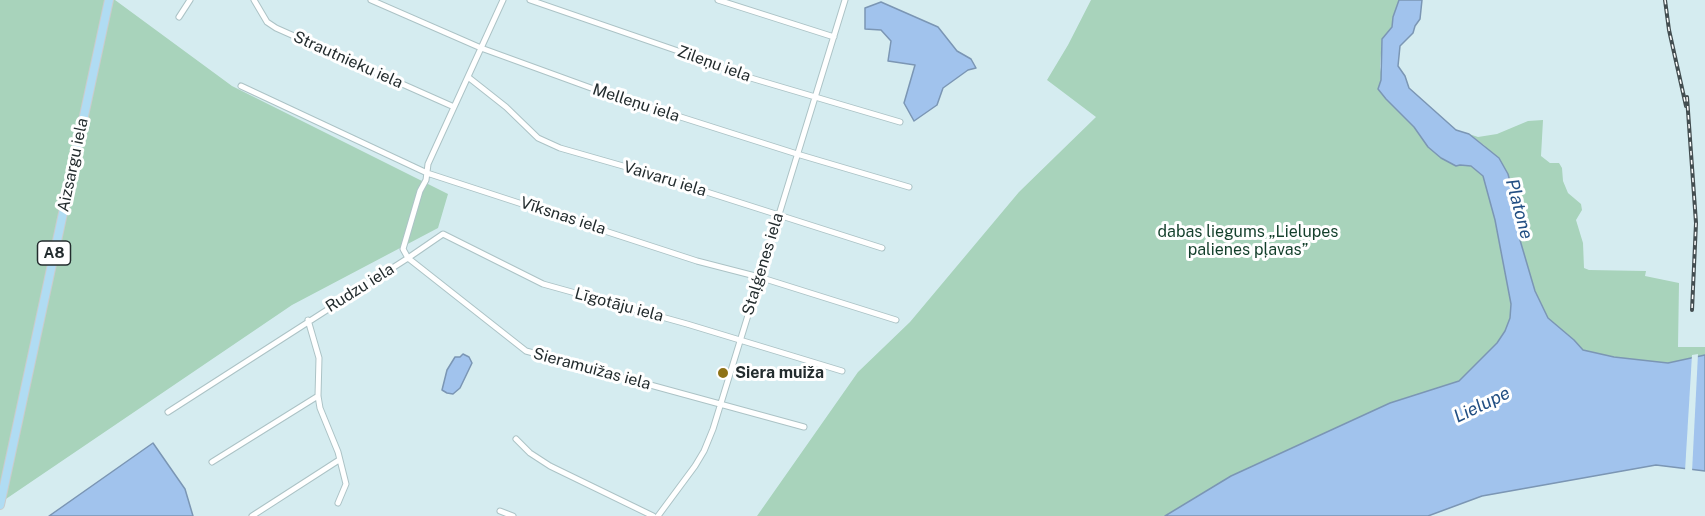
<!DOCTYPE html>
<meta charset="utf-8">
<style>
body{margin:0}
canvas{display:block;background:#d5ecf0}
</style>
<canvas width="1705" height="516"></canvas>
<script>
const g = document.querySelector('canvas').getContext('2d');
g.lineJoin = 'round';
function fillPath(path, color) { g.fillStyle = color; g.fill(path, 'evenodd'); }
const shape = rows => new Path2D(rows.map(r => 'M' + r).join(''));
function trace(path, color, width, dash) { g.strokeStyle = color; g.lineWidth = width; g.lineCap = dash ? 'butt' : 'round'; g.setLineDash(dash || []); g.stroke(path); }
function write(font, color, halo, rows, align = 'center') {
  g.font = font + ' "Public Sans",sans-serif'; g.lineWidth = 6; g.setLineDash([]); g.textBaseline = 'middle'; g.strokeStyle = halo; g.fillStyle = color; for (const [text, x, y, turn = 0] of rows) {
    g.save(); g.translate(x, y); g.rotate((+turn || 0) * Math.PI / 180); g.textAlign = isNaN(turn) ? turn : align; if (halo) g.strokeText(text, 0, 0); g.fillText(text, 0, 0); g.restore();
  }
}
const green = shape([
 [0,0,115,0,232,86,448,194,438,228,292,305,0,503],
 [1091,0,1399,0,1393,17,1392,27,1382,39,1380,67,1386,99,1414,127,1428,147,1460,165,1471,166,1483,176,1495,220,1511,304,1510,318,1505,331,1497,343,1459,381,1390,403,1231,476,1165,516,757,516,858,372,910,322,1019,192,1096,117,1047,80,1068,45],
 [1543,120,1541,156,1550,163,1559,163,1562,168,1563,181,1568,193,1581,204,1582,210,1576,220,1583,243,1584,268,1589,270,1646,271,1645,276,1679,283,1678,347,1705,347,1705,384,1614,357,1583,350,1574,340,1548,318,1535,291,1520,240,1518,213,1485,146,1469,134,1478,137,1497,134,1528,121]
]);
const water = shape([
 [1399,0,1422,0,1420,19,1415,26,1413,33,1400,46,1398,66,1405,76,1409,88,1456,130,1469,134,1499,158,1508,174,1518,213,1520,240,1535,291,1548,318,1574,340,1583,350,1614,357,1668,363,1705,355,1705,471,1656,465,1482,496,1428,516,1165,516,1231,476,1390,403,1459,381,1497,343,1505,331,1510,318,1511,304,1495,220,1483,176,1471,166,1460,165,1456,166,1441,158,1428,147,1414,127,1386,99,1378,89,1381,80,1382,39,1392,27,1393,17,1399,0],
 [881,2,938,27,957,51,971,59,976,68,968,70,943,88,937,105,914,121,904,103,915,65,888,61,891,41,881,30,865,29,865,8,881,2],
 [463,354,469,357,472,363,460,388,453,394,447,393,442,390,447,370,455,357,460,357,463,354],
 [153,443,185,489,193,516,49,516,153,443]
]);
const pier = shape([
 [1698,354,1692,472,1685,471,1692,355]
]);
const minor = shape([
 [254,0,267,22,276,28,454,107],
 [371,0,481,48,602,92,797,154,909,187],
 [530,0,681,52,744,76,900,122],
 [718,0,834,37],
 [179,17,190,0],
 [468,77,506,107,538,138,560,148,644,172,882,248],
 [241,86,427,173,697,261,759,277,896,320],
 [308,320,319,358,318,396,320,408,338,452,346,484,338,503],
 [168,412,408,258,403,249,420,191,426,180,428,164,503,0],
 [804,427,526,351,408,258,443,234,543,284,687,324,842,371],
 [516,439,530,453,550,466,653,516],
 [212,462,318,396],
 [500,511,513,516],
 [252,516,339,460],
 [658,516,695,466,704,451,713,429,845,0]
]);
const trunk = shape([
 [0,505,109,0]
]);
const rail = shape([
 [1665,0,1669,30,1686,106],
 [1687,97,1696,223,1692,310]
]);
const markers = [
 [723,373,6,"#8e7216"]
];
const shields = [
 [54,253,33]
];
const shieldNames = [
 ["A8",54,253]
];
const streetNames = [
 ["Strautnieku iela",348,60,24],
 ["Zileņu iela",714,64,20],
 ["Melleņu iela",636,103,18],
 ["Aizsargu iela",73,165,-78],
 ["Vaivaru iela",665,179,17],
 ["Vīksnas iela",563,216,18],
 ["Staļģenes iela",763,264,-73],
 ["Rudzu iela",360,288,-32],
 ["Līgotāju iela",619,305,15],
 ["Sieramuižas iela",592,369,15]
];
const parkNames = [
 ["dabas liegums „Lielupes",1248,232],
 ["palienes pļavas”",1248,250]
];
const poiNames = [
 ["Siera muiža",735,373]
];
const waterNames = [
 ["Platone",1519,209,75],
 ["Lielupe",1482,405,-26]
];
fillPath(green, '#a8d3bb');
fillPath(water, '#a1c3ed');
trace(water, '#7b96b4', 1.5);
fillPath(pier, '#d5ecf0');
trace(minor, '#acc3c6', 7);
trace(trunk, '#cacccd', 10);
trace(minor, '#fff', 5);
trace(trunk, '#b0dcf3', 8);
trace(rail, '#434e51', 4);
trace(rail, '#fff', 1.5, [4.5]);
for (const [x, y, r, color] of markers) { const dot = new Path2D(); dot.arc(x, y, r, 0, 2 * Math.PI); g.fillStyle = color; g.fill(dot); trace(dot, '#fff', 2); }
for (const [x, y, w] of shields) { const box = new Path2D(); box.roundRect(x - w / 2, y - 12, w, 24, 4.5); g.fillStyle = '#fff'; g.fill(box); trace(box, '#232c2e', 1.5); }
write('bold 15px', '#232c2e', null, shieldNames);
write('16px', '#232c2e', '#fff', streetNames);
write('16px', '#133f2b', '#fff', parkNames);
write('bold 16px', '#232c2e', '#fff', poiNames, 'left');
write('italic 18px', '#224f83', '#fff', waterNames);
</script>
